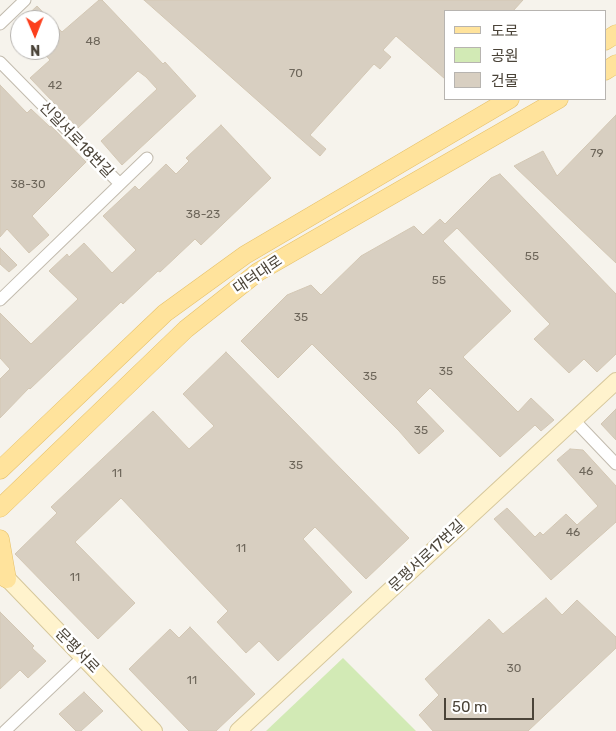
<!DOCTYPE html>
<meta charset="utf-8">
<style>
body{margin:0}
#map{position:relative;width:616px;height:731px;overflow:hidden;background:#f6f3ec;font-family:Rubik,"Noto Sans KR",sans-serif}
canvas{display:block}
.legend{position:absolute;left:444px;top:10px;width:162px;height:90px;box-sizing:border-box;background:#fff;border:1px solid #b7b4b0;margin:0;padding:6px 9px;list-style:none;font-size:15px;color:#4b4439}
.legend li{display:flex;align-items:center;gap:10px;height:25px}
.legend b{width:25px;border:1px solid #b7b4b0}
.north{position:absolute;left:10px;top:10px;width:50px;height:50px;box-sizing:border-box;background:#fff;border:1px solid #b7b4b0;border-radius:50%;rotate:179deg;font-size:14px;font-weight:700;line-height:20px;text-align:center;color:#4b4439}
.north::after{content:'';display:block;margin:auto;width:18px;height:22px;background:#fc3f1d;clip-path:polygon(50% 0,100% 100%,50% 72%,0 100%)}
.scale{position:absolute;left:444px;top:698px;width:90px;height:22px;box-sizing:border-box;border:2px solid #4b4439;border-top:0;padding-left:6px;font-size:15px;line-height:18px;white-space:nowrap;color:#4b4439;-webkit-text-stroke:4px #fff;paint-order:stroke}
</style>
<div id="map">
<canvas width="616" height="731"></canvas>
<ul class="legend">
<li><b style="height:6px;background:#ffe39c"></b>도로</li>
<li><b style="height:14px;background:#d2eab5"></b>공원</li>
<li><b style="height:14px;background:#d8cfc1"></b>건물</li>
</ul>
<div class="north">N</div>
<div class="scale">50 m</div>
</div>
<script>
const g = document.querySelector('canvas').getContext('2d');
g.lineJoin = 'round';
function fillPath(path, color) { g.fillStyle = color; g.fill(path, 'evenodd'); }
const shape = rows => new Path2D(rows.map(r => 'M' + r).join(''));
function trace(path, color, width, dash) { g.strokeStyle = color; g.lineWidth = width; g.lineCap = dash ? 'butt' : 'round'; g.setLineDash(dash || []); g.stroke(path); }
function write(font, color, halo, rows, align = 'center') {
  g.font = font + ' Rubik,"Noto Sans KR",sans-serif'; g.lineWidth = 5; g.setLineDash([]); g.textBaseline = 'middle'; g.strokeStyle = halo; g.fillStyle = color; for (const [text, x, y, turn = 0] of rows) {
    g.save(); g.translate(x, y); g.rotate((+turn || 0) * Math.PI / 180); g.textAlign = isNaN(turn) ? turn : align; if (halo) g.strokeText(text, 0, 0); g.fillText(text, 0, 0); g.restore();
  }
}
const green = shape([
 [343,658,416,731,266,731]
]);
const building = shape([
 [99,0,102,0,142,42,163,64,165,62,196,96,122,165,101,141,157,89,146,77,138,71,78,128,30,78,50,60,41,50,50,50,50,20,22,20,37,6,62,32,99,0],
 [144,0,523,0,513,11,445,11,445,79,396,36,383,50,391,57,380,69,374,64,310,135,326,149,320,156,144,0],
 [0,85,27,113,31,109,50,127,51,126,86,162,32,216,49,235,29,253,7,229,0,237,0,85],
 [616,115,616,263,514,166,543,151,557,176,616,115],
 [221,125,271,178,201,245,195,239,160,272,158,271,123,304,121,302,30,389,29,388,0,418,0,379,10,369,0,358,0,313,31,344,78,299,49,271,67,254,69,257,84,243,112,273,136,250,103,216,135,186,139,190,166,164,176,174,189,161,186,158,221,125],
 [500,174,616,294,616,354,597,372,584,359,569,373,534,339,550,324,457,228,443,241,511,311,463,357,518,412,531,398,554,420,541,431,535,425,500,457,430,388,416,402,444,431,419,454,399,431,312,344,278,378,241,341,287,295,311,285,321,295,361,256,414,226,423,235,440,219,445,224,491,178,500,174],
 [0,248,17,265,9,272,0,264,0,248],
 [226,352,409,538,366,579,315,527,303,539,352,592,278,661,259,641,246,653,217,622,228,611,121,498,75,542,135,603,98,639,15,554,57,513,51,507,153,411,189,449,214,426,183,394,226,352],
 [616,409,616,440,601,424,616,409],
 [570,449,583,450,616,486,616,522,551,580,494,519,507,508,535,537,540,532,543,535,566,514,577,525,598,506,557,460,570,449],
 [546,598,562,615,577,600,616,637,616,648,528,731,433,731,419,715,439,695,425,679,489,619,503,634,546,598],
 [0,612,34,646,32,648,46,661,28,678,20,670,0,689,0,612],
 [190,627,255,694,216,731,189,731,129,669,170,629,179,638,190,627],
 [84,692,103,711,81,731,76,731,59,714,84,692]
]);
const street = shape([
 [0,24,25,0],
 [0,62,120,184,0,300],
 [120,184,147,158],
 [574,420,616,464],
 [5,731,83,657]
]);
const secondary = shape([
 [0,571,154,731],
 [238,731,616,381]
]);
const primary = shape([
 [605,41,616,34],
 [605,71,616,64],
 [0,470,165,313,245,255,510,99],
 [0,508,186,329,258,272,559,99],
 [0,539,7,579]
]);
const numberNames = [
 ["48",93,42],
 ["70",296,74],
 ["42",55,86],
 ["79",597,154],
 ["38-30",28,185],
 ["38-23",203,215],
 ["55",532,257],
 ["55",439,281],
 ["35",301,318],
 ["35",446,372],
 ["35",370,377],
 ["35",421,431],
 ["35",296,466],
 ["46",586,472],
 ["11",117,474],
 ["46",573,533],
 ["11",241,549],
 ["11",75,578],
 ["30",514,669],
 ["11",192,681]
];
const streetNames = [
 ["신일서로18번길",76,140,46],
 ["대덕대로",258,275,-34],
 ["문평서로17번길",427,556,-43],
 ["문평서로",77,651,46]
];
fillPath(green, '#d2eab5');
fillPath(building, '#d8cfc1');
trace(building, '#d3c7b4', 1);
trace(street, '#c2bbae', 13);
trace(secondary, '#d6c79b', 18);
trace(primary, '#e6c16a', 19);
trace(street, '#fff', 11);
trace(secondary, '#fff3cd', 16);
trace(primary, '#ffe39c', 18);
write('12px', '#6e675b', null, numberNames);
write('15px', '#4b4439', '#fff', streetNames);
</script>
